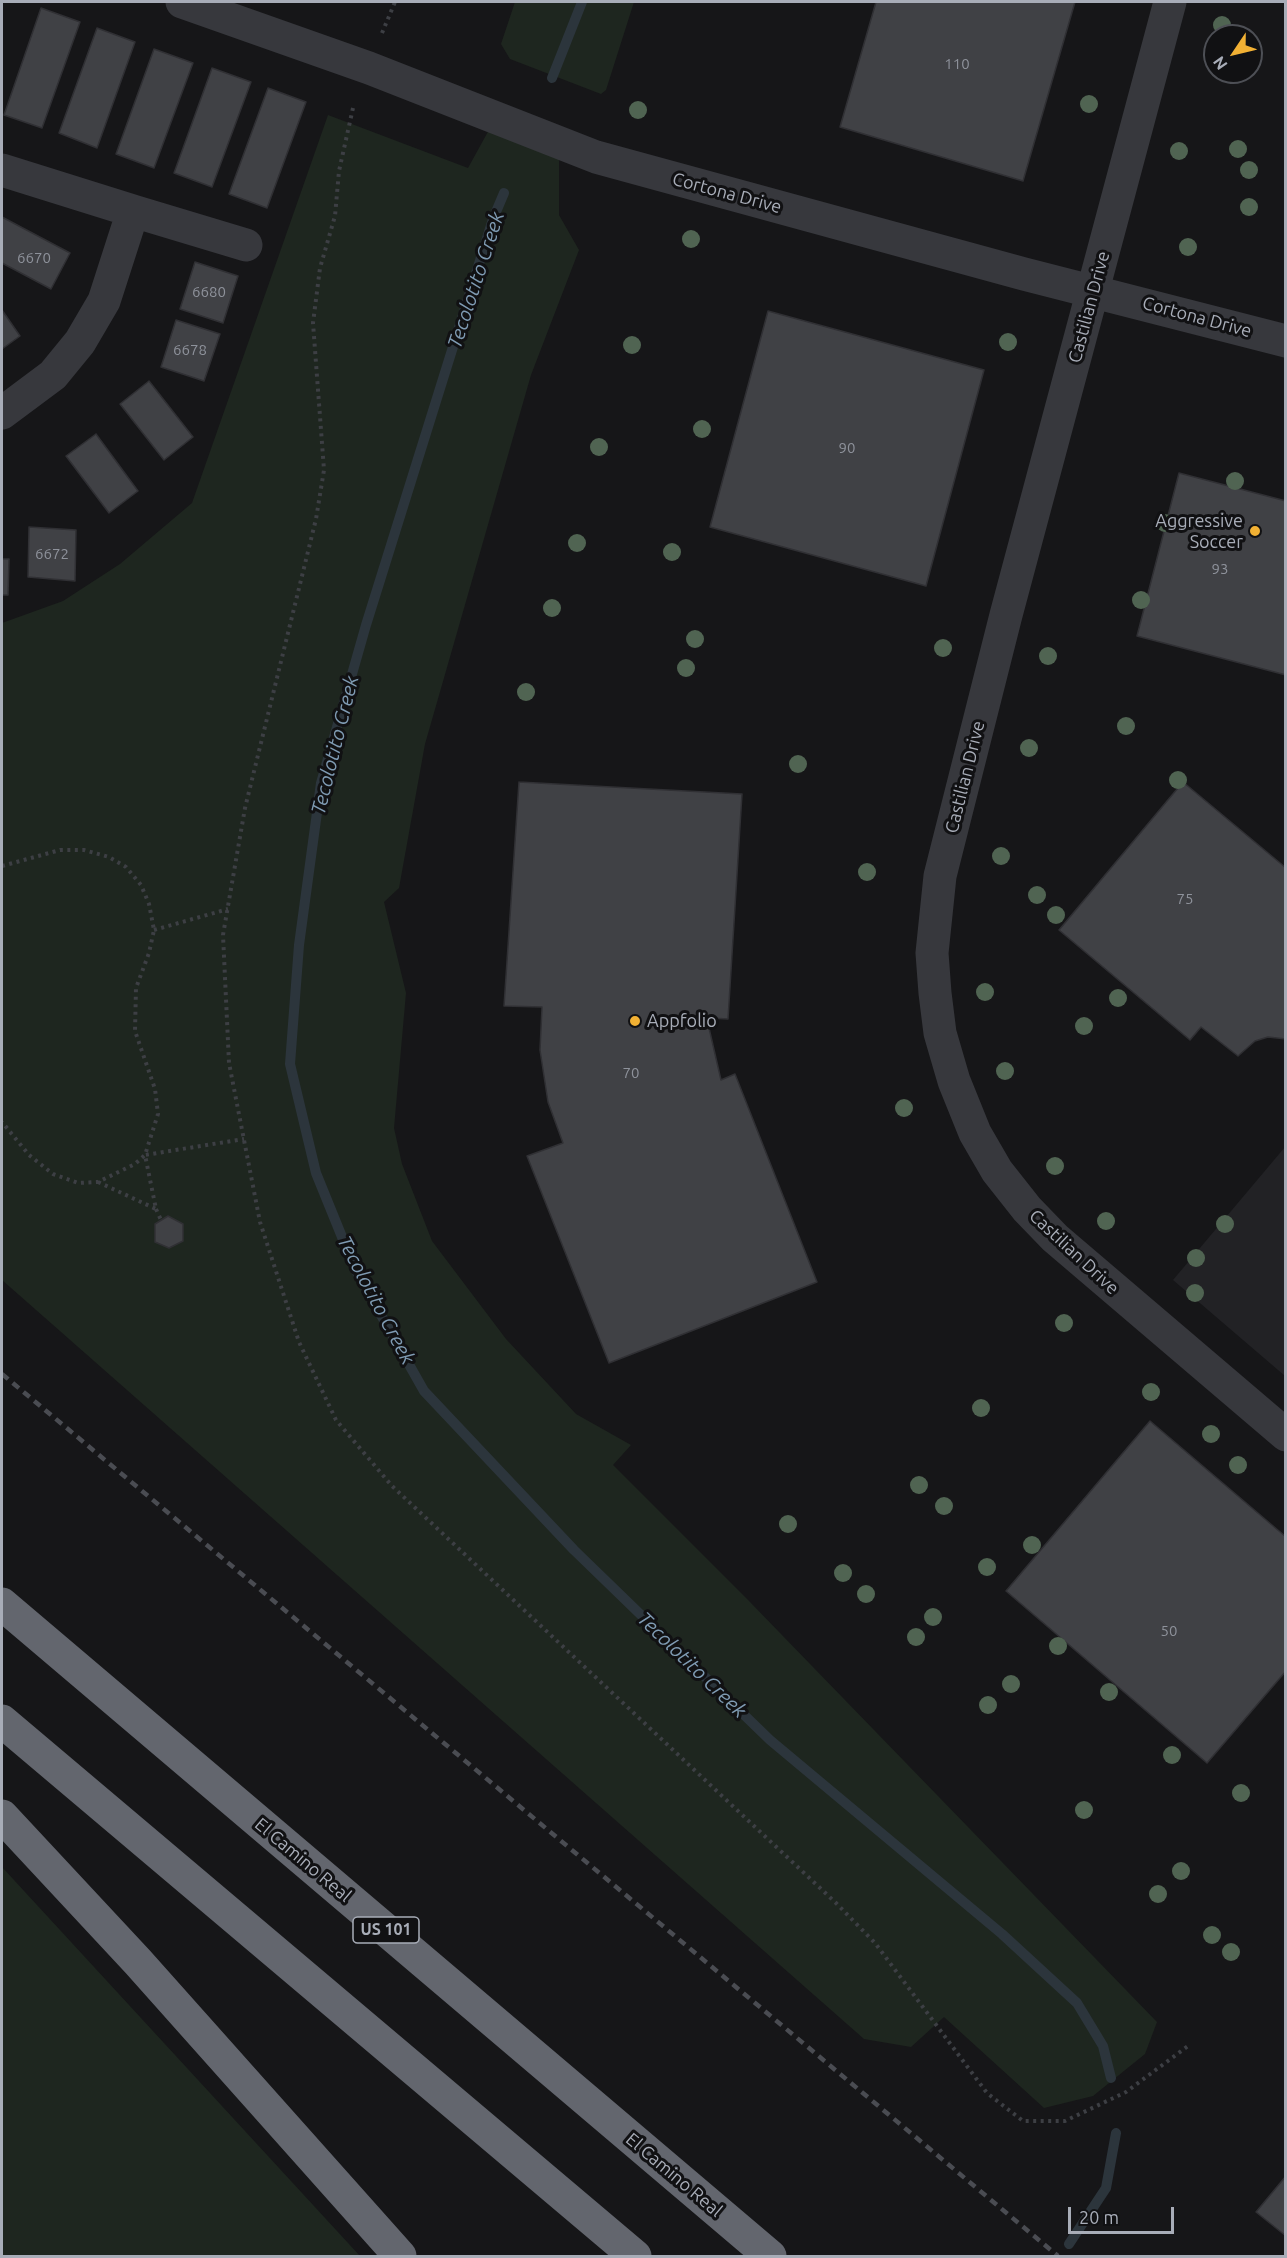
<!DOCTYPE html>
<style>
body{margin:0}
#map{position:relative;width:1287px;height:2258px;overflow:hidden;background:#161618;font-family:Ubuntu,sans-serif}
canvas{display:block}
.frame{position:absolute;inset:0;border:3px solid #a8adb8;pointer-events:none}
.north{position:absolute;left:1203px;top:24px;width:60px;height:60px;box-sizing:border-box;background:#111113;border:2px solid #4d4f55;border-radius:50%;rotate:235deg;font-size:16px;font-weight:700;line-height:24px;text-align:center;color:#a8adb8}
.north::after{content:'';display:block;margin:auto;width:21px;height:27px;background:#f2b134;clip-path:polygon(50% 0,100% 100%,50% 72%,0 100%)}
.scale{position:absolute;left:1068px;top:2207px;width:106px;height:27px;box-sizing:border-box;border:3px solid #a8adb8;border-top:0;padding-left:8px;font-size:18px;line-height:21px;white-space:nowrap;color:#a8adb8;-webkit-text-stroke:4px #111113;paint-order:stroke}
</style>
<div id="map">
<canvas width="1287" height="2258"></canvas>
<div class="frame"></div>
<div class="north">N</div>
<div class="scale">20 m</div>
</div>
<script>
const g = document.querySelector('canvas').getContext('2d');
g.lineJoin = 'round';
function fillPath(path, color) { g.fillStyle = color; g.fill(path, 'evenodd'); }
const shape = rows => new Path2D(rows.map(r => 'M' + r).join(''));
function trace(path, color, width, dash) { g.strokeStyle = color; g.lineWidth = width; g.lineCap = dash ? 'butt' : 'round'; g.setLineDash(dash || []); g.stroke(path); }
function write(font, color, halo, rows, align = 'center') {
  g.font = font + ' Ubuntu,sans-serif'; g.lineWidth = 6; g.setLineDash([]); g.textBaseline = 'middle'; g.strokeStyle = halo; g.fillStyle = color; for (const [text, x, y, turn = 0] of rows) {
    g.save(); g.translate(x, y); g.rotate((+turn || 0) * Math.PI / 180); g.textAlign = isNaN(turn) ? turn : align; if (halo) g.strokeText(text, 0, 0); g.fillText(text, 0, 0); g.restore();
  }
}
const built = shape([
 [1285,1147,1285,1376,1173,1280]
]);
const green = shape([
 [515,2,634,2,606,90,601,94,510,59,501,44],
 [328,115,468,168,490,128,559,158,559,215,579,250,531,375,425,744,399,888,384,902,406,993,394,1128,402,1164,432,1241,506,1339,576,1414,631,1445,613,1465,749,1601,1157,2022,1145,2054,1093,2096,1044,2108,944,2017,911,2047,864,2039,2,1280,2,623,63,601,120,564,192,503],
 [2,1867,360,2256,2,2256]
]);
const stream = shape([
 [552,78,582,2],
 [504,193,493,219,366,625,321,783,299,945,290,1064,316,1173,355,1269,424,1391,574,1550,770,1740,1002,1934,1077,2003,1103,2046,1111,2078],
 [1069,2244,1106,2188,1116,2133]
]);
const building = shape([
 [876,2,1075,2,1023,181,840,127,876,2],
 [41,8,80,22,42,128,4,115,41,8],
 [97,28,135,42,97,148,59,133,97,28],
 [154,49,193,63,154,168,116,154,154,49],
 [212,68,251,82,212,187,174,173,212,68],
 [268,88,306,102,267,208,229,194,268,88],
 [2,217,70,253,51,289,2,263,2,217],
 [195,262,238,276,223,323,180,309,195,262],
 [2,310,20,336,2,349,2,310],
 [768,311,984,370,926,586,710,527,768,311],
 [176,320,220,334,204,381,161,367,176,320],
 [149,381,193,437,164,460,120,404,149,381],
 [96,434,138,491,109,513,66,456,96,434],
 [1179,473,1286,501,1286,675,1137,636,1179,473],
 [29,527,76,530,75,581,28,577,29,527],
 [2,559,9,559,8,595,2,595,2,559],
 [519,782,742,794,728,1019,710,1018,709,1028,721,1080,735,1074,817,1282,609,1363,527,1156,563,1143,548,1102,540,1050,542,1007,504,1006,519,782],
 [1183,782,1286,868,1286,1039,1268,1037,1255,1041,1238,1056,1201,1027,1190,1040,1059,930,1183,782],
 [168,1216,183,1224,183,1241,169,1248,155,1242,155,1224,168,1216],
 [1150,1421,1286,1537,1286,1671,1207,1763,1006,1591,1150,1421],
 [1286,2176,1286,2236,1256,2212,1286,2176]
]);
const path = shape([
 [382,33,395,2],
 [353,108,339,171,335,216,320,268,313,323,324,470,316,519,245,808,223,935,229,1063,260,1222,299,1342,336,1420,392,1486,836,1903,875,1943,987,2093,1023,2121,1065,2121,1126,2092,1188,2046],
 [2,866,60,850,84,850,109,857,126,867,141,885,149,904,154,930,149,953,136,988,135,1031,155,1089,158,1114,145,1155,135,1164,98,1182,78,1183,53,1174,29,1155,2,1122],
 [154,930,228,909],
 [98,1182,156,1209,145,1155,244,1139],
 [156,1209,161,1220]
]);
const street = shape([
 [182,2,369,68,596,157,1024,274,1286,341],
 [1170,2,1006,615,940,876,932,953,935,993,940,1033,954,1081,975,1133,997,1171,1027,1209,1055,1238,1286,1435],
 [2,170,133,211,104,301,80,342,53,375,2,413],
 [133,211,246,245]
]);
const highway = shape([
 [2,1604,770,2256],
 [2,1721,635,2256],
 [2,1816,138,1962,400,2256]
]);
const rail = shape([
 [2,1374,1058,2256]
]);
const trees = [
 [1222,25],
 [1089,104],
 [638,110],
 [1238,149],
 [1179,151],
 [1249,170],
 [1249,207],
 [691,239],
 [1188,247],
 [1008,342],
 [632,345],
 [702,429],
 [599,447],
 [1235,481],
 [1165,523],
 [577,543],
 [672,552],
 [1141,600],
 [552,608],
 [695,639],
 [943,648],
 [1048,656],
 [686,668],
 [526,692],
 [1126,726],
 [1029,748],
 [798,764],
 [1178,780],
 [1001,856],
 [867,872],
 [1037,895],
 [1056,915],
 [985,992],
 [1118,998],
 [1084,1026],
 [1005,1071],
 [904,1108],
 [1055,1166],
 [1106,1221],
 [1225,1224],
 [1196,1258],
 [1195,1293],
 [1064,1323],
 [1151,1392],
 [981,1408],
 [1211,1434],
 [1238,1465],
 [919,1485],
 [944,1506],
 [788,1524],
 [1032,1545],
 [987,1567],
 [843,1573],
 [866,1594],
 [933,1617],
 [916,1637],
 [1058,1646],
 [1011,1684],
 [1109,1692],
 [988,1705],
 [1172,1755],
 [1241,1793],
 [1084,1810],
 [1181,1871],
 [1158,1894],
 [1212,1935],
 [1231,1952]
];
const markers = [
 [1255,531,6,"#f2b134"],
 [635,1021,6,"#f2b134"]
];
const numberNames = [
 ["110",957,64],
 ["6670",34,258],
 ["6680",209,292],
 ["6678",190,350],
 ["90",847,448],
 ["6672",52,554],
 ["93",1220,569],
 ["75",1185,899],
 ["70",631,1073],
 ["50",1169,1631]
];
const shields = [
 [386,1930,66]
];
const shieldNames = [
 ["US 101",386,1930]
];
const streetNames = [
 ["Cortona Drive",727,193,15],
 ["Castilian Drive",1089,307,-75],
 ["Cortona Drive",1197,317,15],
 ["Castilian Drive",965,777,-76],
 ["Castilian Drive",1074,1252,43],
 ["El Camino Real",303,1860,40],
 ["El Camino Real",674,2175,40]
];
const poiNames = [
 ["Aggressive",1243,521],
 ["Soccer",1243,542],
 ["Appfolio",647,1021,"left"]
];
const waterNames = [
 ["Tecolotito Creek",476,280,-72],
 ["Tecolotito Creek",335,745,-76],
 ["Tecolotito Creek",376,1300,62],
 ["Tecolotito Creek",692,1665,44]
];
fillPath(built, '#222225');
fillPath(green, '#1e261f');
trace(stream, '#2c353c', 10);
fillPath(building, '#404145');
trace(building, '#303034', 1.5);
trace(path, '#3d3f44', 4, [3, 4.5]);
trace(street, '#37383d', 33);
trace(highway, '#63666e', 33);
trace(rail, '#4a4c52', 4.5, [8, 6]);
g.fillStyle = '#506452';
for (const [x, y] of trees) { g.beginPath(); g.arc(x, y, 9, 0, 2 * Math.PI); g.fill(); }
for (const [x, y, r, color] of markers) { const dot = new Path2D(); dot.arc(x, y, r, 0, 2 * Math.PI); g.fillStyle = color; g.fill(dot); trace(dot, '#111113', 2); }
write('15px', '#8e929b', null, numberNames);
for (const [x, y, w] of shields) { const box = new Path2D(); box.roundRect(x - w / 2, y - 13, w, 26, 4.5); g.fillStyle = '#111113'; g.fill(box); trace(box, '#a8adb8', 1.5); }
write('bold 16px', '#a8adb8', null, shieldNames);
write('18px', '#a8adb8', '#111113', streetNames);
write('18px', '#a8adb8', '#111113', poiNames, 'right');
write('italic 20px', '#7f9bb3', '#111113', waterNames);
</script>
